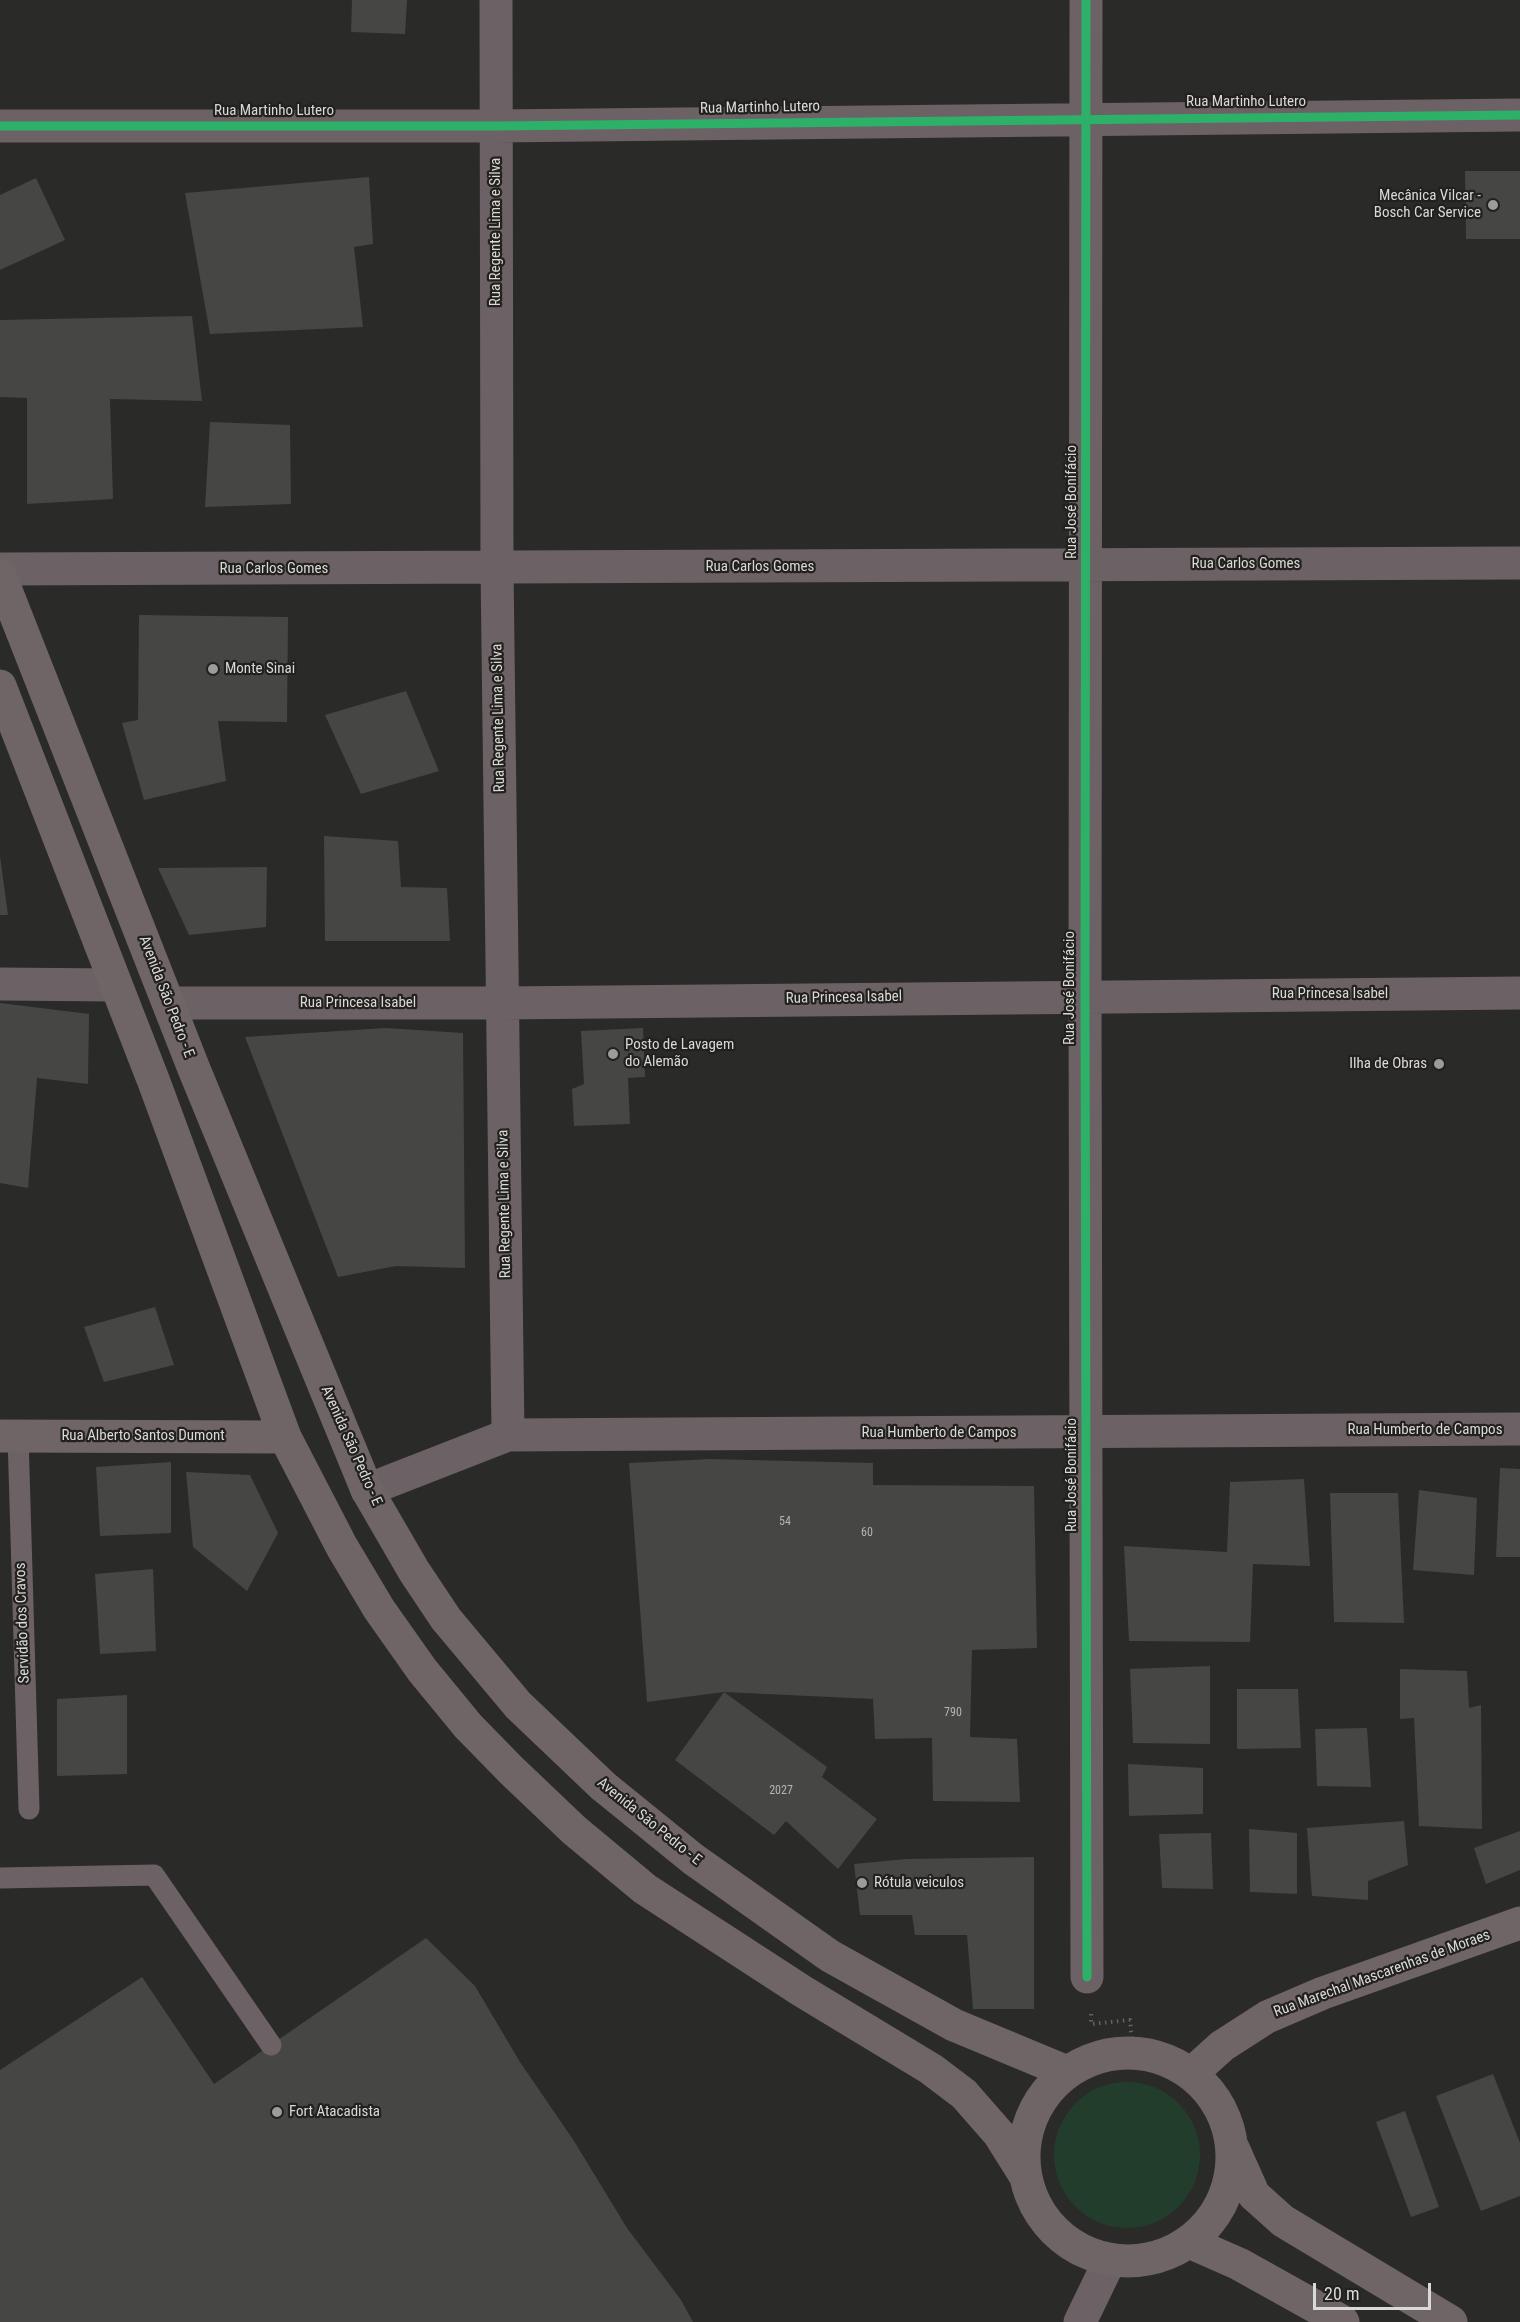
<!DOCTYPE html>
<meta charset="utf-8">
<style>
body{margin:0}
#map{position:relative;width:1520px;height:2322px;overflow:hidden;background:#2a2a28;font-family:"Roboto Condensed",sans-serif}
canvas{display:block}
.scale{position:absolute;left:1313px;top:2283px;width:118px;height:27px;box-sizing:border-box;border:3px solid #d9d9d7;border-top:0;padding-left:8px;font-size:18px;line-height:21px;white-space:nowrap;color:#d9d9d7;-webkit-text-stroke:4px #22211e;paint-order:stroke}
</style>
<div id="map">
<canvas width="1520" height="2322"></canvas>
<div class="scale">20 m</div>
</div>
<script>
const g = document.querySelector('canvas').getContext('2d');
g.lineJoin = 'round';
function fillPath(path, color) { g.fillStyle = color; g.fill(path, 'evenodd'); }
const shape = rows => new Path2D(rows.map(r => 'M' + r).join(''));
function trace(path, color, width, dash) { g.strokeStyle = color; g.lineWidth = width; g.lineCap = dash ? 'butt' : 'round'; g.setLineDash(dash || []); g.stroke(path); }
function write(font, color, halo, rows, align = 'center') {
  g.font = font + ' "Roboto Condensed",sans-serif'; g.lineWidth = 4.5; g.setLineDash([]); g.textBaseline = 'middle'; g.strokeStyle = halo; g.fillStyle = color; for (const [text, x, y, turn = 0] of rows) {
    g.save(); g.translate(x, y); g.rotate((+turn || 0) * Math.PI / 180); g.textAlign = isNaN(turn) ? turn : align; if (halo) g.strokeText(text, 0, 0); g.fillText(text, 0, 0); g.restore();
  }
}
const green = shape([
 '1054 2155a73 73 0 1 1 146 0a73 73 0 1 1-146 0Z'
]);
const building = shape([
 [352,0,407,0,405,34,351,32],
 [1465,171,1520,171,1520,239,1466,239],
 [369,177,373,244,354,247,363,327,210,334,185,193],
 [36,178,65,240,0,270,0,195],
 [192,316,202,401,110,399,113,499,27,504,27,398,0,397,0,320],
 [210,422,290,425,291,504,205,507],
 [139,615,288,617,287,722,218,721,226,781,144,800,122,723,138,720],
 [406,691,439,771,361,794,325,715],
 [324,836,398,841,401,887,447,888,450,941,325,941],
 [0,856,8,915,0,915],
 [267,867,266,927,189,935,158,868],
 [0,1003,89,1014,88,1084,37,1078,28,1188,0,1183],
 [386,1028,463,1033,465,1268,396,1266,338,1277,245,1037],
 [643,1028,645,1077,628,1078,630,1124,574,1126,572,1089,584,1084,581,1031],
 [155,1307,174,1365,104,1382,84,1327],
 [710,1459,873,1463,873,1485,1034,1486,1037,1648,972,1650,970,1737,1017,1739,1020,1802,933,1801,932,1738,875,1739,873,1699,724,1692,827,1767,822,1777,877,1819,838,1869,786,1821,774,1835,675,1760,724,1692,647,1702,629,1463],
 [171,1462,171,1533,100,1536,96,1467],
 [1500,1468,1520,1469,1520,1557,1496,1557],
 [186,1472,250,1475,278,1533,247,1591,193,1547],
 [1304,1479,1310,1566,1253,1564,1250,1642,1129,1641,1124,1546,1227,1552,1230,1482],
 [1419,1490,1477,1498,1474,1575,1413,1570],
 [1330,1493,1398,1493,1404,1623,1334,1622],
 [153,1569,156,1651,100,1654,95,1574],
 [1210,1666,1210,1744,1133,1743,1130,1669],
 [1400,1669,1467,1671,1469,1708,1481,1705,1482,1829,1419,1826,1414,1718,1400,1719],
 [1237,1689,1298,1689,1301,1748,1237,1749],
 [127,1695,127,1774,57,1776,57,1699],
 [1367,1728,1371,1787,1317,1786,1315,1729],
 [1128,1764,1203,1768,1203,1814,1129,1816],
 [1404,1821,1408,1865,1368,1881,1368,1900,1312,1896,1307,1828],
 [1249,1829,1297,1833,1297,1894,1250,1892],
 [1520,1831,1520,1870,1486,1884,1474,1848],
 [1211,1833,1213,1889,1162,1888,1159,1834],
 [1034,1857,1034,2009,973,2009,967,1935,915,1935,912,1915,860,1915,854,1864,906,1859],
 [426,1938,475,1986,520,2062,574,2141,627,2228,681,2300,693,2322,0,2322,0,2070,142,1977,214,2084],
 [1493,2074,1520,2143,1520,2196,1481,2211,1436,2096],
 [1405,2111,1439,2207,1411,2217,1376,2122]
]);
const path = shape([
 [1091,2014,1091,2024,1130,2020,1133,2053]
]);
const lane = shape([
 [18,1436,29,1809],
 [0,1878,154,1875,271,2045]
]);
const street = shape([
 [496,0,497,568,508,1435],
 [1086,0,1085,995,1087,1977],
 [0,126,496,126,1520,115],
 [0,569,1520,563],
 [0,984,115,985],
 [169,1003,503,1003,1520,993],
 [367,1490,508,1435,1520,1429],
 [1080,2322,1110,2260]
]);
const secondary = shape([
 [0,575,194,1069,367,1490,414,1571,446,1619,518,1705,603,1786,693,1859,830,1956,954,2025,1067,2072],
 [0,686,154,1082,285,1437,342,1547,379,1609,422,1670,468,1726,511,1770,574,1830,645,1889,802,1991,931,2069,964,2094,999,2134,1026,2177],
 [0,1436,285,1437],
 '1024 2157a104 104 0 1 1 208 0a104 104 0 1 1-208 0Z',
 [1191,2074,1222,2046,1267,2017,1323,1993,1520,1923],
 [1233,2148,1254,2195,1283,2221,1451,2322],
 [1189,2242,1239,2264,1343,2322]
]);
const cycleway = shape([
 [1086,0,1085,995,1087,1977],
 [0,126,496,126,1520,115]
]);
const markers = [
 [1493,205,6,"#9c9c9a"],
 [213,669,6,"#9c9c9a"],
 [613,1054,6,"#9c9c9a"],
 [1439,1064,6,"#9c9c9a"],
 [862,1883,6,"#9c9c9a"],
 [277,2112,6,"#9c9c9a"]
];
const numberNames = [
 ["54",785,1522],
 ["60",867,1533],
 ["790",953,1713],
 ["2027",781,1791]
];
const streetNames = [
 ["Rua Martinho Lutero",1246,102],
 ["Rua Martinho Lutero",760,108,-1],
 ["Rua Martinho Lutero",274,111],
 ["Rua Regente Lima e Silva",496,232,-90],
 ["Rua José Bonifácio",1072,502,-90],
 ["Rua Carlos Gomes",1246,564],
 ["Rua Carlos Gomes",760,567],
 ["Rua Carlos Gomes",274,569],
 ["Rua Regente Lima e Silva",499,718,-91],
 ["Rua José Bonifácio",1070,988,-90],
 ["Rua Princesa Isabel",1330,994],
 ["Avenida São Pedro - E",166,997,69],
 ["Rua Princesa Isabel",844,998,-1],
 ["Rua Princesa Isabel",358,1003],
 ["Rua Regente Lima e Silva",505,1204,-91],
 ["Rua Humberto de Campos",1425,1430],
 ["Rua Humberto de Campos",939,1433],
 ["Rua Alberto Santos Dumont",143,1436],
 ["Avenida São Pedro - E",351,1446,66],
 ["Rua José Bonifácio",1072,1475,-90],
 ["Servidão dos Cravos",23,1623,-92],
 ["Avenida São Pedro - E",649,1822,39],
 ["Rua Marechal Mascarenhas de Moraes",1382,1974,-20]
];
const poiNames = [
 ["Mecânica Vilcar -",1481,196,"right"],
 ["Bosch Car Service",1481,213,"right"],
 ["Monte Sinai",225,669],
 ["Posto de Lavagem",625,1045],
 ["do Alemão",625,1062],
 ["Ilha de Obras",1427,1064,"right"],
 ["Rótula veiculos",874,1883],
 ["Fort Atacadista",289,2112]
];
fillPath(green, '#233d2c');
fillPath(building, '#464644');
trace(path, '#676162', 4, [1.5, 4.5]);
trace(lane, '#6c6164', 21);
trace(street, '#6c6164', 33);
trace(secondary, '#6f6466', 33);
trace(cycleway, '#2db169', 9);
for (const [x, y, r, color] of markers) { const dot = new Path2D(); dot.arc(x, y, r, 0, 2 * Math.PI); g.fillStyle = color; g.fill(dot); trace(dot, '#22211e', 2); }
write('12px', '#b4b4b2', null, numberNames);
write('15px', '#d9d9d7', '#22211e', streetNames);
write('15px', '#d9d9d7', '#22211e', poiNames, 'left');
</script>
